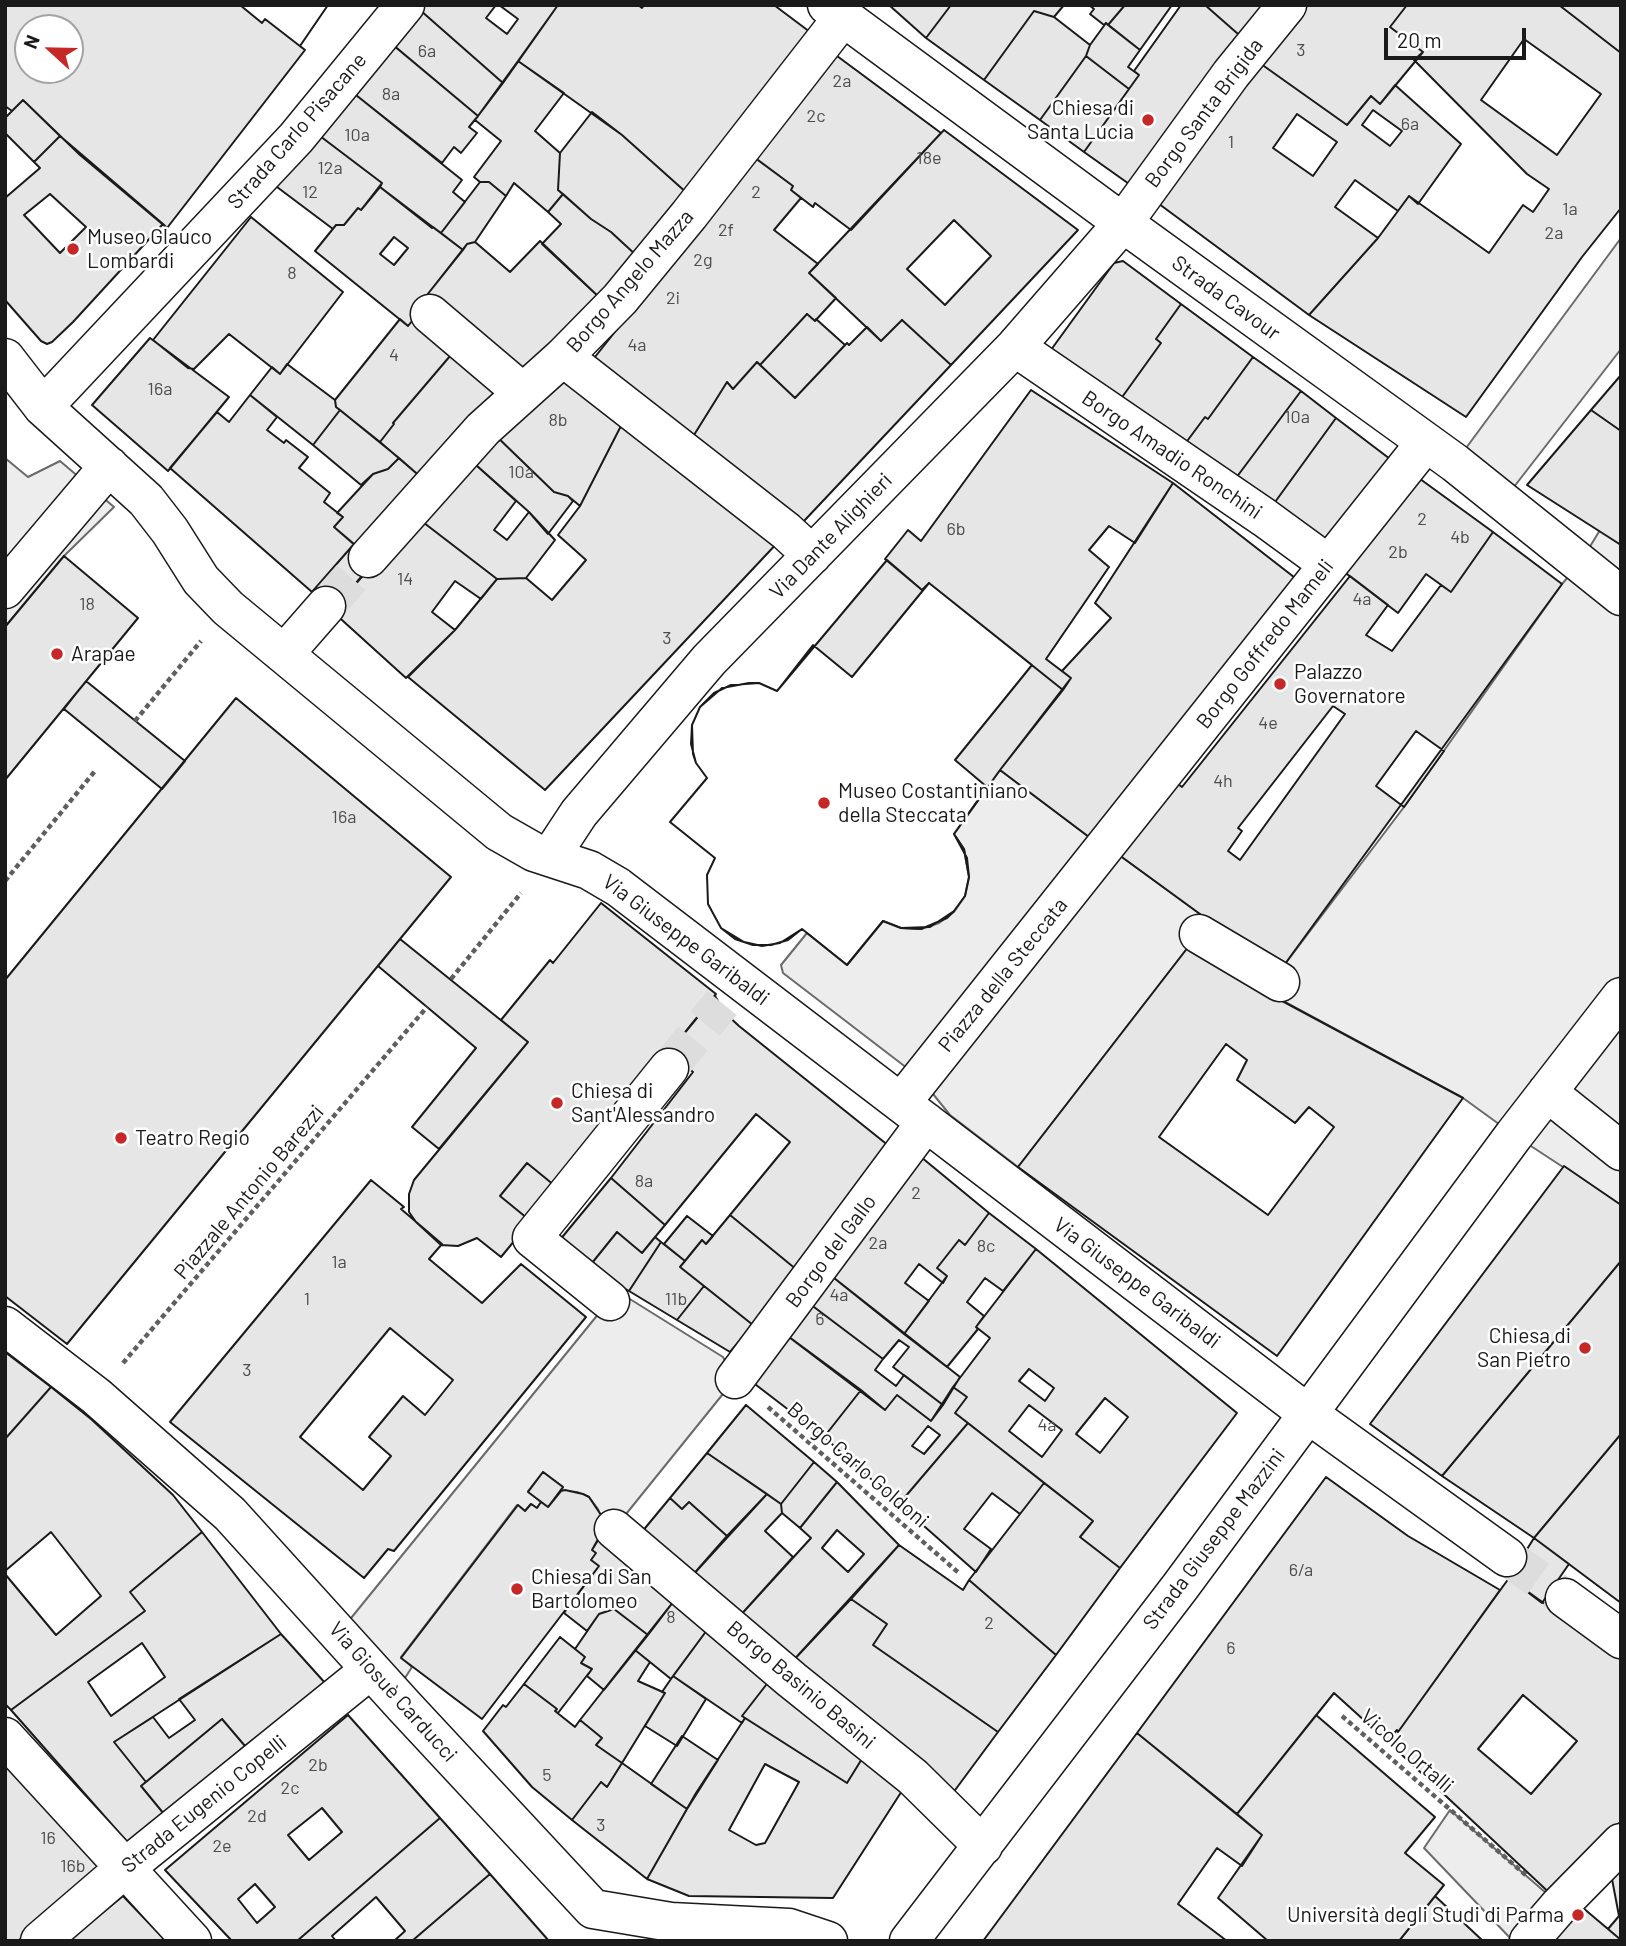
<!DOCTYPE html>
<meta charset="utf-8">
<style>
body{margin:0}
#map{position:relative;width:1626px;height:1946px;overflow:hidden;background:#fff;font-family:Barlow,sans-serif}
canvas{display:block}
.frame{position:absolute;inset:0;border:7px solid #1a1a1a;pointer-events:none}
.north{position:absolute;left:14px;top:14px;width:70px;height:70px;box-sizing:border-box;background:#fff;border:2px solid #a3a3a3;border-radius:50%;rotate:292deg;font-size:19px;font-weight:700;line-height:28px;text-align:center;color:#1a1a1a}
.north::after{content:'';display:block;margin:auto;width:24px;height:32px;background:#c62828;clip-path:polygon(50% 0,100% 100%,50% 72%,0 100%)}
.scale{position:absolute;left:1384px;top:28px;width:142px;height:32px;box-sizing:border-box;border:4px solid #1a1a1a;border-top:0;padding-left:9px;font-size:21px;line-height:24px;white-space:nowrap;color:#1a1a1a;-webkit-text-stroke:5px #fff;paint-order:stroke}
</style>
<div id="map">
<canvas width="1626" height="1946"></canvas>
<div class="frame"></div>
<div class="north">N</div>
<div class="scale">20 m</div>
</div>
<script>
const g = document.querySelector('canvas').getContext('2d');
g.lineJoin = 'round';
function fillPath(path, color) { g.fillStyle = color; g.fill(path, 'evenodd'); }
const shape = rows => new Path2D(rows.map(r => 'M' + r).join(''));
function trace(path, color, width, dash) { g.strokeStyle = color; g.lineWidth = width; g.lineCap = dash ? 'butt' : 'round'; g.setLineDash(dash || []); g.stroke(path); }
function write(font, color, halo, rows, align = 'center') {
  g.font = font + ' Barlow,sans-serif'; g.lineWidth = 5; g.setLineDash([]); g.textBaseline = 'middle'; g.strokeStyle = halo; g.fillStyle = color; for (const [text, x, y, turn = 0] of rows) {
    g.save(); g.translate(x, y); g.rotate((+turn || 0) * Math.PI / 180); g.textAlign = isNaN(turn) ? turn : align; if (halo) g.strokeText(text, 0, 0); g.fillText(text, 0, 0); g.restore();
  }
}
const built = shape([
 [1621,238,1621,349,1503,501,1455,463,1621,238],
 [5,458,28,477,60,461,114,507,64,556,5,627,5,458],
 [1600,530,1621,545,1621,1205,1514,1135,1463,1098,1272,995,1282,968,1404,807,1562,584,1580,563,1600,530],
 [1000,770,1097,843,1115,852,1200,914,1189,946,1018,1167,950,1115,920,1078,783,973,781,965,807,933,847,965,883,921,901,928,921,929,939,923,954,912,965,896,969,877,964,849,954,834,1000,770],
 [617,1291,723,1357,735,1379,614,1529,603,1522,598,1509,589,1497,577,1492,561,1491,563,1487,543,1472,528,1491,541,1502,537,1508,531,1504,525,1511,517,1505,401,1657,412,1667,405,1678,347,1623,617,1291],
 [1450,1810,1560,1905,1513,1941,1424,1848,1450,1810]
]);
const building = shape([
 [5,5,328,5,300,46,305,50,167,228,163,224,73,322,52,342,47,344,41,341,5,300,5,133,34,162,60,136,23,100,5,118,5,5],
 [28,28,70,28,70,70,28,70,28,28],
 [50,194,86,227,60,253,24,215,50,194],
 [5,5,328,5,300,46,305,50,167,228,163,224,73,322,52,342,47,344,41,341,5,300,5,5],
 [28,28,70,28,70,70,28,70,28,28],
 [5,5,240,5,262,23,265,19,305,50,167,228,80,155,23,100,12,111,5,106,5,5],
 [28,28,70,28,70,70,28,70,28,28],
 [424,5,496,5,486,18,507,34,518,19,499,5,558,5,503,83,420,10,424,5],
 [558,5,638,5,642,8,644,5,774,5,814,35,688,194,622,135,518,61,558,5],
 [889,5,951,5,926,38,889,5],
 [951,5,1064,5,1054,17,1034,11,984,80,926,38,951,5],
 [1089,5,1125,5,1108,25,1106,23,1104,25,1090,14,1094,9,1089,5],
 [1125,5,1172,5,1140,50,1108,25,1125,5],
 [1181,5,1205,5,1246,41,1139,191,1084,152,1139,75,1134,71,1181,5],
 [1205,5,1271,5,1246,41,1205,5],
 [1308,5,1407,5,1390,27,1423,52,1380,104,1371,96,1347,125,1254,59,1308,5],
 [1407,5,1559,5,1621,53,1621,208,1582,257,1466,417,1309,315,1378,238,1409,196,1489,253,1523,205,1533,212,1549,189,1527,174,1414,60,1423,52,1390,27,1407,5],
 [1524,39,1601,94,1557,155,1481,100,1524,39],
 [1559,5,1621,5,1621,53,1559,5],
 [420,10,503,83,478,116,392,44,420,10],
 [1034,11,1054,17,1090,45,1086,56,1040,120,984,80,1034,11],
 [1106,23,1140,50,1128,67,1139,75,1129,89,1086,56,1090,45,1106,23],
 [387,40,478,116,469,127,477,133,461,153,454,147,442,163,347,88,387,40],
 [833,53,941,133,851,230,815,203,813,207,791,190,793,186,751,155,833,53],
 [1086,56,1129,89,1084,152,1040,120,1086,56],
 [1254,59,1347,125,1371,96,1380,104,1395,85,1461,144,1418,204,1409,196,1398,211,1355,180,1335,207,1378,238,1309,315,1151,198,1254,59],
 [1373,110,1402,131,1390,146,1362,125,1373,110],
 [1297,114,1337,142,1313,176,1273,148,1297,114],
 [518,61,564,93,535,131,560,153,558,190,563,194,548,212,514,183,506,196,489,182,480,182,474,177,501,141,475,120,518,61],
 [351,91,462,180,453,192,465,202,441,233,433,227,432,228,380,187,382,183,316,133,351,91],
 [592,112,622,135,688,194,637,256,611,232,591,219,558,190,560,153,592,112],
 [944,130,1078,230,951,365,902,320,881,341,809,273,944,130],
 [954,220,991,256,945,305,907,269,954,220],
 [316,133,382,183,361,210,358,208,344,225,336,225,333,229,273,184,316,133],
 [60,136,163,224,73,322,52,342,47,344,41,341,5,300,5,198,40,168,34,162,60,136],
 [754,157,793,186,791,190,801,198,774,230,818,264,809,273,836,298,815,321,807,314,760,365,757,362,733,389,727,382,689,443,591,362,754,157],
 [480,182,489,182,506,196,475,242,467,244,463,250,441,233,480,182],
 [380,187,463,250,427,295,428,301,408,326,315,251,336,225,344,225,358,208,361,210,380,187],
 [394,237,408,248,394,265,380,254,394,237],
 [563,194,591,219,611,232,637,256,600,298,542,244,561,224,548,212,563,194],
 [251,217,343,292,280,374,229,334,194,369,188,368,153,340,251,217],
 [540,241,600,298,520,376,428,301,427,295,467,244,475,242,510,272,540,241],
 [1123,261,1181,304,1156,339,1161,343,1115,407,1048,354,1114,263,1123,261],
 [1181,304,1253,357,1208,419,1205,417,1179,452,1115,407,1161,343,1156,339,1181,304],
 [807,314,815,321,816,319,845,345,795,398,760,365,807,314],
 [416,316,456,349,393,423,394,424,380,442,336,407,335,400,400,319,408,326,416,316],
 [902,320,951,365,804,521,795,522,689,443,727,382,733,389,757,362,795,398,847,343,849,345,867,327,881,341,902,320],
 [150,338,229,397,168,471,92,405,150,338],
 [456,349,504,391,423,479,380,442,394,424,393,423,456,349],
 [1253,357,1301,391,1230,486,1179,452,1205,417,1208,419,1253,357],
 [287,364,335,400,336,407,340,410,313,445,250,395,272,367,280,374,287,364],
 [563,372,624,420,580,506,568,496,554,492,493,433,563,372],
 [1621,375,1621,431,1591,410,1621,375],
 [1031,390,1173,483,1135,543,1109,526,1089,550,1109,567,1046,659,1071,678,1063,690,929,583,922,590,885,559,908,530,921,541,1031,390],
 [1301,391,1336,418,1270,509,1230,486,1301,391],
 [250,395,277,417,267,430,284,443,286,440,308,457,299,468,330,493,324,502,343,517,334,527,354,544,312,592,170,468,217,412,229,422,250,395],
 [340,410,399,458,388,469,373,474,361,485,313,445,340,410],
 [1591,410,1621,431,1621,545,1527,485,1591,410],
 [1336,418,1394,462,1325,547,1270,509,1336,418],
 [624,420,780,540,545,790,408,677,455,630,497,579,526,578,552,600,586,560,558,535,580,506,624,420],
 [491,431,554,492,568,496,573,501,548,534,529,512,467,457,491,431],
 [467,457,516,501,494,530,507,540,529,512,555,540,526,578,497,579,415,516,467,457],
 [399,458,423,479,357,547,334,527,343,517,337,513,373,474,388,469,399,458],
 [1416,476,1493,532,1451,592,1426,574,1398,613,1343,571,1416,476],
 [1173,483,1308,588,1097,843,1000,770,1071,678,1062,671,1111,618,1095,603,1173,483],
 [415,516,497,579,481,599,455,581,432,612,455,630,406,678,332,611,415,516],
 [1493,532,1562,584,1282,968,1198,918,1200,914,1115,852,1174,781,1182,787,1350,576,1388,605,1366,635,1392,651,1441,585,1451,592,1493,532],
 [1333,706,1345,714,1240,860,1228,851,1242,831,1238,828,1333,706],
 [354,544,373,563,332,611,312,592,354,544],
 [64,556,138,618,5,780,5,627,64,556],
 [887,560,922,590,929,583,1063,690,1000,770,954,834,964,849,969,877,965,896,954,911,947,918,921,929,901,928,883,921,847,965,802,929,780,943,762,946,744,942,721,928,708,904,707,875,715,858,670,822,707,778,696,763,693,754,692,725,700,707,722,688,749,683,759,683,777,691,887,560],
 [929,583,1032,665,955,760,987,787,954,834,967,858,969,877,965,896,954,911,930,927,901,928,883,921,847,965,802,929,788,940,771,945,753,945,735,939,721,928,708,904,707,875,715,858,670,822,707,778,696,763,691,744,692,725,700,707,714,693,731,685,759,683,777,691,813,645,852,677,929,583],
 [86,681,185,761,162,789,64,709,86,681],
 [236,698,451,877,67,1344,5,1296,5,980,236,698],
 [1416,731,1444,751,1404,807,1376,786,1416,731],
 [601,903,716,994,669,1052,675,1056,535,1227,529,1223,501,1257,477,1238,458,1246,441,1245,416,1222,409,1212,409,1194,414,1180,528,1042,501,1020,550,960,553,963,601,903],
 [527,1163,560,1190,533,1223,500,1196,527,1163],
 [400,939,528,1042,439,1149,412,1127,476,1048,378,966,400,939],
 [1189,946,1271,995,1463,1098,1277,1356,1018,1167,1189,946],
 [1226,1044,1247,1060,1237,1080,1295,1123,1309,1107,1334,1127,1268,1215,1159,1137,1226,1044],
 [715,996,726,1014,739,1026,889,1146,797,1270,730,1215,790,1142,756,1114,665,1225,611,1178,693,1072,669,1052,715,996],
 [921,1157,989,1213,965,1245,959,1240,937,1268,947,1276,943,1283,919,1264,905,1283,929,1301,904,1334,829,1274,921,1157],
 [527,1163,560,1190,533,1223,500,1196,527,1163],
 [1564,1166,1621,1205,1621,1261,1442,1476,1370,1424,1564,1166],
 [611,1178,665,1225,642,1253,617,1232,588,1268,554,1247,611,1178],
 [371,1180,404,1207,401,1209,442,1244,429,1259,482,1303,521,1264,586,1317,394,1551,388,1549,364,1578,170,1422,371,1180],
 [390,1328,453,1380,425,1415,403,1396,369,1437,391,1456,363,1490,300,1437,390,1328],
 [989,1213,1036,1249,1003,1291,985,1278,967,1302,984,1316,976,1327,978,1329,947,1367,904,1334,947,1276,937,1268,959,1240,965,1245,989,1213],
 [730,1215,797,1270,753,1325,680,1267,702,1240,706,1244,730,1215],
 [687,1216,713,1236,706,1244,702,1240,685,1261,664,1244,687,1216],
 [617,1232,642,1253,655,1237,661,1242,629,1291,588,1268,617,1232],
 [661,1242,685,1261,680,1267,704,1286,677,1320,629,1291,661,1242],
 [1036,1249,1237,1413,1120,1568,1080,1537,1093,1521,955,1413,967,1397,953,1387,990,1338,976,1327,1036,1249],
 [1029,1369,1054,1388,1045,1401,1019,1381,1029,1369],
 [1105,1398,1128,1417,1100,1453,1076,1434,1105,1398],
 [1029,1405,1062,1430,1042,1457,1009,1431,1029,1405],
 [1621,1261,1621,1434,1534,1538,1442,1476,1621,1261],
 [829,1274,960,1377,943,1405,893,1367,909,1347,899,1340,883,1359,806,1301,829,1274],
 [704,1286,753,1325,730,1352,677,1320,704,1286],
 [806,1301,883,1359,875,1370,896,1386,904,1375,943,1405,931,1421,897,1395,885,1410,781,1331,806,1301],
 [781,1331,861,1390,824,1437,747,1378,781,1331],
 [5,1352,51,1387,5,1439,5,1352],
 [51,1387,91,1419,173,1495,202,1532,130,1592,145,1611,11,1710,5,1704,5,1574,56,1635,101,1596,51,1532,5,1571,5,1439,51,1387],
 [953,1387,967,1397,955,1413,968,1423,899,1504,824,1437,861,1390,885,1410,897,1395,931,1421,953,1387],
 [928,1426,940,1435,924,1454,912,1446,928,1426],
 [746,1405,814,1462,781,1504,707,1453,746,1405],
 [968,1423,1044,1483,1020,1514,992,1493,964,1529,991,1549,976,1572,899,1504,968,1423],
 [1621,1434,1621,1603,1534,1538,1621,1434],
 [707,1453,767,1494,727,1536,689,1502,682,1509,670,1498,707,1453],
 [814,1462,837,1482,800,1528,782,1513,781,1504,814,1462],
 [543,1472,563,1487,548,1507,528,1492,543,1472],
 [1326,1477,1408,1536,1500,1590,1398,1732,1397,1730,1387,1741,1334,1693,1237,1814,1137,1733,1326,1477],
 [837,1482,899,1545,790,1664,738,1618,811,1538,800,1528,837,1482],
 [837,1530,864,1554,848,1572,822,1548,837,1530],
 [1044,1483,1093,1521,1080,1537,1120,1568,1056,1655,969,1580,1044,1483],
 [565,1490,583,1494,589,1497,601,1515,603,1522,600,1537,592,1550,596,1553,591,1560,599,1566,482,1719,401,1658,518,1505,525,1511,531,1504,537,1508,541,1502,548,1507,561,1491,565,1490],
 [767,1494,781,1504,782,1513,765,1531,793,1557,738,1618,691,1577,767,1494],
 [670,1498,682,1509,689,1502,727,1536,691,1577,641,1533,670,1498],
 [202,1532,281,1634,114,1742,146,1782,141,1786,164,1814,129,1844,11,1710,145,1611,130,1592,202,1532],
 [142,1643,165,1677,111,1716,88,1682,142,1643],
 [602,1532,677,1597,648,1635,614,1609,599,1614,587,1631,564,1613,599,1566,591,1560,596,1553,592,1550,602,1532],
 [1534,1538,1569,1564,1542,1603,1509,1578,1534,1538],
 [899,1545,963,1590,969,1580,1056,1655,998,1732,873,1645,887,1624,851,1599,899,1545],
 [1509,1578,1621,1659,1621,1821,1556,1899,1387,1741,1397,1730,1398,1732,1509,1578],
 [1523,1695,1577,1741,1531,1794,1478,1749,1523,1695],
 [677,1597,710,1626,671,1679,635,1650,677,1597],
 [851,1599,887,1624,873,1645,998,1732,947,1801,790,1664,851,1599],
 [614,1609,648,1635,604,1690,587,1676,592,1669,581,1663,585,1657,575,1649,599,1614,614,1609],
 [710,1626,773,1676,742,1716,745,1718,742,1723,673,1676,710,1626],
 [281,1634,326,1684,245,1746,222,1719,146,1782,114,1742,153,1717,169,1738,195,1720,179,1699,281,1634],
 [560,1637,585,1657,581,1663,592,1669,558,1713,555,1711,557,1709,524,1684,560,1637],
 [635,1650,650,1662,638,1681,665,1693,622,1763,596,1745,602,1738,580,1720,635,1650],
 [673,1676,706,1699,677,1746,645,1726,665,1693,662,1692,673,1676],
 [773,1676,868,1749,847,1783,742,1716,773,1676],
 [524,1684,557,1709,555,1711,575,1727,580,1720,602,1738,596,1745,622,1763,607,1787,601,1782,572,1820,532,1787,483,1731,503,1705,506,1707,524,1684],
 [348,1715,440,1818,297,1941,232,1941,165,1870,348,1715],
 [322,1808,342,1832,309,1860,288,1835,322,1808],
 [255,1884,275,1907,257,1923,238,1899,255,1884],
 [1316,1715,1435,1817,1405,1853,1444,1885,1399,1941,1268,1941,1218,1898,1262,1835,1237,1814,1316,1715],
 [745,1718,847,1783,868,1749,909,1780,833,1898,689,1896,647,1879,696,1793,745,1718],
 [765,1764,799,1782,765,1843,756,1845,729,1830,765,1764],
 [222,1719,245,1746,164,1814,141,1786,222,1719],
 [1137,1733,1262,1835,1242,1866,1217,1848,1178,1904,1227,1941,983,1941,1137,1733],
 [682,1736,718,1760,687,1809,651,1784,682,1736],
 [622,1763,687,1809,647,1879,572,1820,601,1782,607,1787,622,1763],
 [5,1764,102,1869,18,1941,5,1941,5,1764],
 [440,1818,490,1874,412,1941,394,1941,405,1931,376,1897,332,1936,336,1941,297,1941,440,1818],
 [1621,1869,1621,1940,1608,1929,1619,1916,1612,1879,1621,1869],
 [490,1874,549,1941,412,1941,490,1874],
 [123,1896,166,1941,68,1941,123,1896],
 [1435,1896,1483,1941,1399,1941,1435,1896],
 [1576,1902,1621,1940,1621,1941,1542,1941,1576,1902]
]);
const minorTunnel = shape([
 [326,606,368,558],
 [669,1068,722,1003],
 [1507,1557,1565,1598]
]);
const path = shape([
 [135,721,201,641],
 [5,881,95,771],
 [451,979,521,893],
 [123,1363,427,1007],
 [768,1407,960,1574],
 [1342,1716,1528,1877]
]);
const minor = shape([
 [827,5,1123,223,1455,463,1621,596],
 [430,314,522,392],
 [1015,347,1265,518,1328,564],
 [563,357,786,531,812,555],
 [5,358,43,407,146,500,170,531,201,580,228,608,499,832,534,852,589,870,618,887,1307,1413,1507,1557],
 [43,407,296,138,405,5],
 [368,558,483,429,563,357,620,299,689,215,843,17],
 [5,589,109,466],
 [284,654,326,606],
 [550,857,579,813,709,660,1015,347,1123,223,1231,74,1287,5],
 [1199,934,1280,982],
 [1547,1092,1621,1151],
 [901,1103,1426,442],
 [610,1301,532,1238,669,1068],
 [5,1326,96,1396,230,1514,404,1706,593,1909,671,1922,789,1928,828,1941],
 [735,1379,926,1122],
 [614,1529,792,1680,913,1777,983,1846],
 [1565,1598,1621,1639],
 [5,1737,192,1941],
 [40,1941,125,1868,370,1670],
 [909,1941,1180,1587,1514,1135,1621,997],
 [1529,1941,1560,1905,1621,1843]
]);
const markers = [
 [1148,120,7,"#c62828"],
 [73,249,7,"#c62828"],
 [57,654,7,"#c62828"],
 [1280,684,7,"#c62828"],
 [824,803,7,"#c62828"],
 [557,1103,7,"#c62828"],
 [121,1138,7,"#c62828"],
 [1585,1348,7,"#c62828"],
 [517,1589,7,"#c62828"],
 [1578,1915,7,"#c62828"]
];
const numberNames = [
 ["3",1301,50],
 ["6a",427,51],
 ["2a",842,81],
 ["8a",391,94],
 ["2c",816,116],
 ["6a",1410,124],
 ["10a",357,135],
 ["1",1231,142],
 ["18e",929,158],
 ["12a",330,168],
 ["12",310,192],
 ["2",756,192],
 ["1a",1570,209],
 ["2f",726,230],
 ["2a",1554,233],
 ["2g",703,260],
 ["8",292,273],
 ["2i",673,298],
 ["4a",637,345],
 ["4",394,355],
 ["16a",160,389],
 ["10a",1297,417],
 ["8b",558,420],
 ["10a",521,472],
 ["2",1422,519],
 ["6b",956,529],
 ["4b",1460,537],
 ["2b",1398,552],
 ["14",405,579],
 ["4a",1362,599],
 ["18",87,604],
 ["3",667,638],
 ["4e",1268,723],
 ["4h",1223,781],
 ["16a",344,817],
 ["8a",644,1181],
 ["2",916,1193],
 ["2a",878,1243],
 ["8c",986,1246],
 ["1a",339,1262],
 ["4a",839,1295],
 ["1",307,1299],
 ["11b",676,1299],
 ["6",820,1319],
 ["3",247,1370],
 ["4a",1047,1425],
 ["6/a",1301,1570],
 ["8",671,1617],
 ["2",989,1623],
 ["6",1231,1648],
 ["2b",318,1765],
 ["5",547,1775],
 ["2c",290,1788],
 ["2d",257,1816],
 ["3",601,1825],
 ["16",48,1838],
 ["2e",222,1846],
 ["16b",73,1866]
];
const poiNames = [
 ["Chiesa di",1134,108,"right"],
 ["Santa Lucia",1134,132,"right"],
 ["Museo Glauco",87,237],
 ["Lombardi",87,261],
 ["Arapae",71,654],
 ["Palazzo",1294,672],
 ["Governatore",1294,696],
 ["Museo Costantiniano",838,791],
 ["della Steccata",838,815],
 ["Chiesa di",571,1091],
 ["Sant'Alessandro",571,1115],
 ["Teatro Regio",135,1138],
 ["Chiesa di",1571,1336,"right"],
 ["San Pietro",1571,1360,"right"],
 ["Chiesa di San",531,1577],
 ["Bartolomeo",531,1601],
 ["Università degli Studi di Parma",1564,1915,"right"]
];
const streetNames = [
 ["Borgo Santa Brigida",1204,113,-53],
 ["Strada Carlo Pisacane",297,131,-49],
 ["Borgo Angelo Mazza",630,281,-49],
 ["Strada Cavour",1226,298,36],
 ["Borgo Amadio Ronchini",1172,455,34],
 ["Via Dante Alighieri",831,536,-46],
 ["Borgo Goffredo Mameli",1265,644,-52],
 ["Via Giuseppe Garibaldi",686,940,37],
 ["Piazza della Steccata",1003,975,-51],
 ["Piazzale Antonio Barezzi",249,1192,-50],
 ["Borgo del Gallo",831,1251,-53],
 ["Via Giuseppe Garibaldi",1137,1283,37],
 ["Borgo Carlo Goldoni",858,1465,41],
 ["Strada Giuseppe Mazzini",1214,1539,-53],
 ["Borgo Basinio Basini",801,1685,40],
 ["Via Giosuè Carducci",393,1692,48],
 ["Vicolo Ortalli",1407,1751,41],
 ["Strada Eugenio Copelli",204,1804,-39]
];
fillPath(built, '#ededed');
trace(built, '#6a6a6a', 2);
fillPath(building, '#e6e6e6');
trace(building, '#1a1a1a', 2);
trace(minorTunnel, '#ddd', 38, [38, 19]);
trace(minor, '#1a1a1a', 41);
trace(path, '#5f5f5f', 4.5, [5, 3.5]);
trace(minor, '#fff', 38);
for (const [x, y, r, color] of markers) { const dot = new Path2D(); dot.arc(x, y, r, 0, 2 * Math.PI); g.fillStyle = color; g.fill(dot); trace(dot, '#fff', 2.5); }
write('18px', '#4d4d4d', null, numberNames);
write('21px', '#1a1a1a', '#fff', poiNames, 'left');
write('21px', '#1a1a1a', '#fff', streetNames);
</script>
